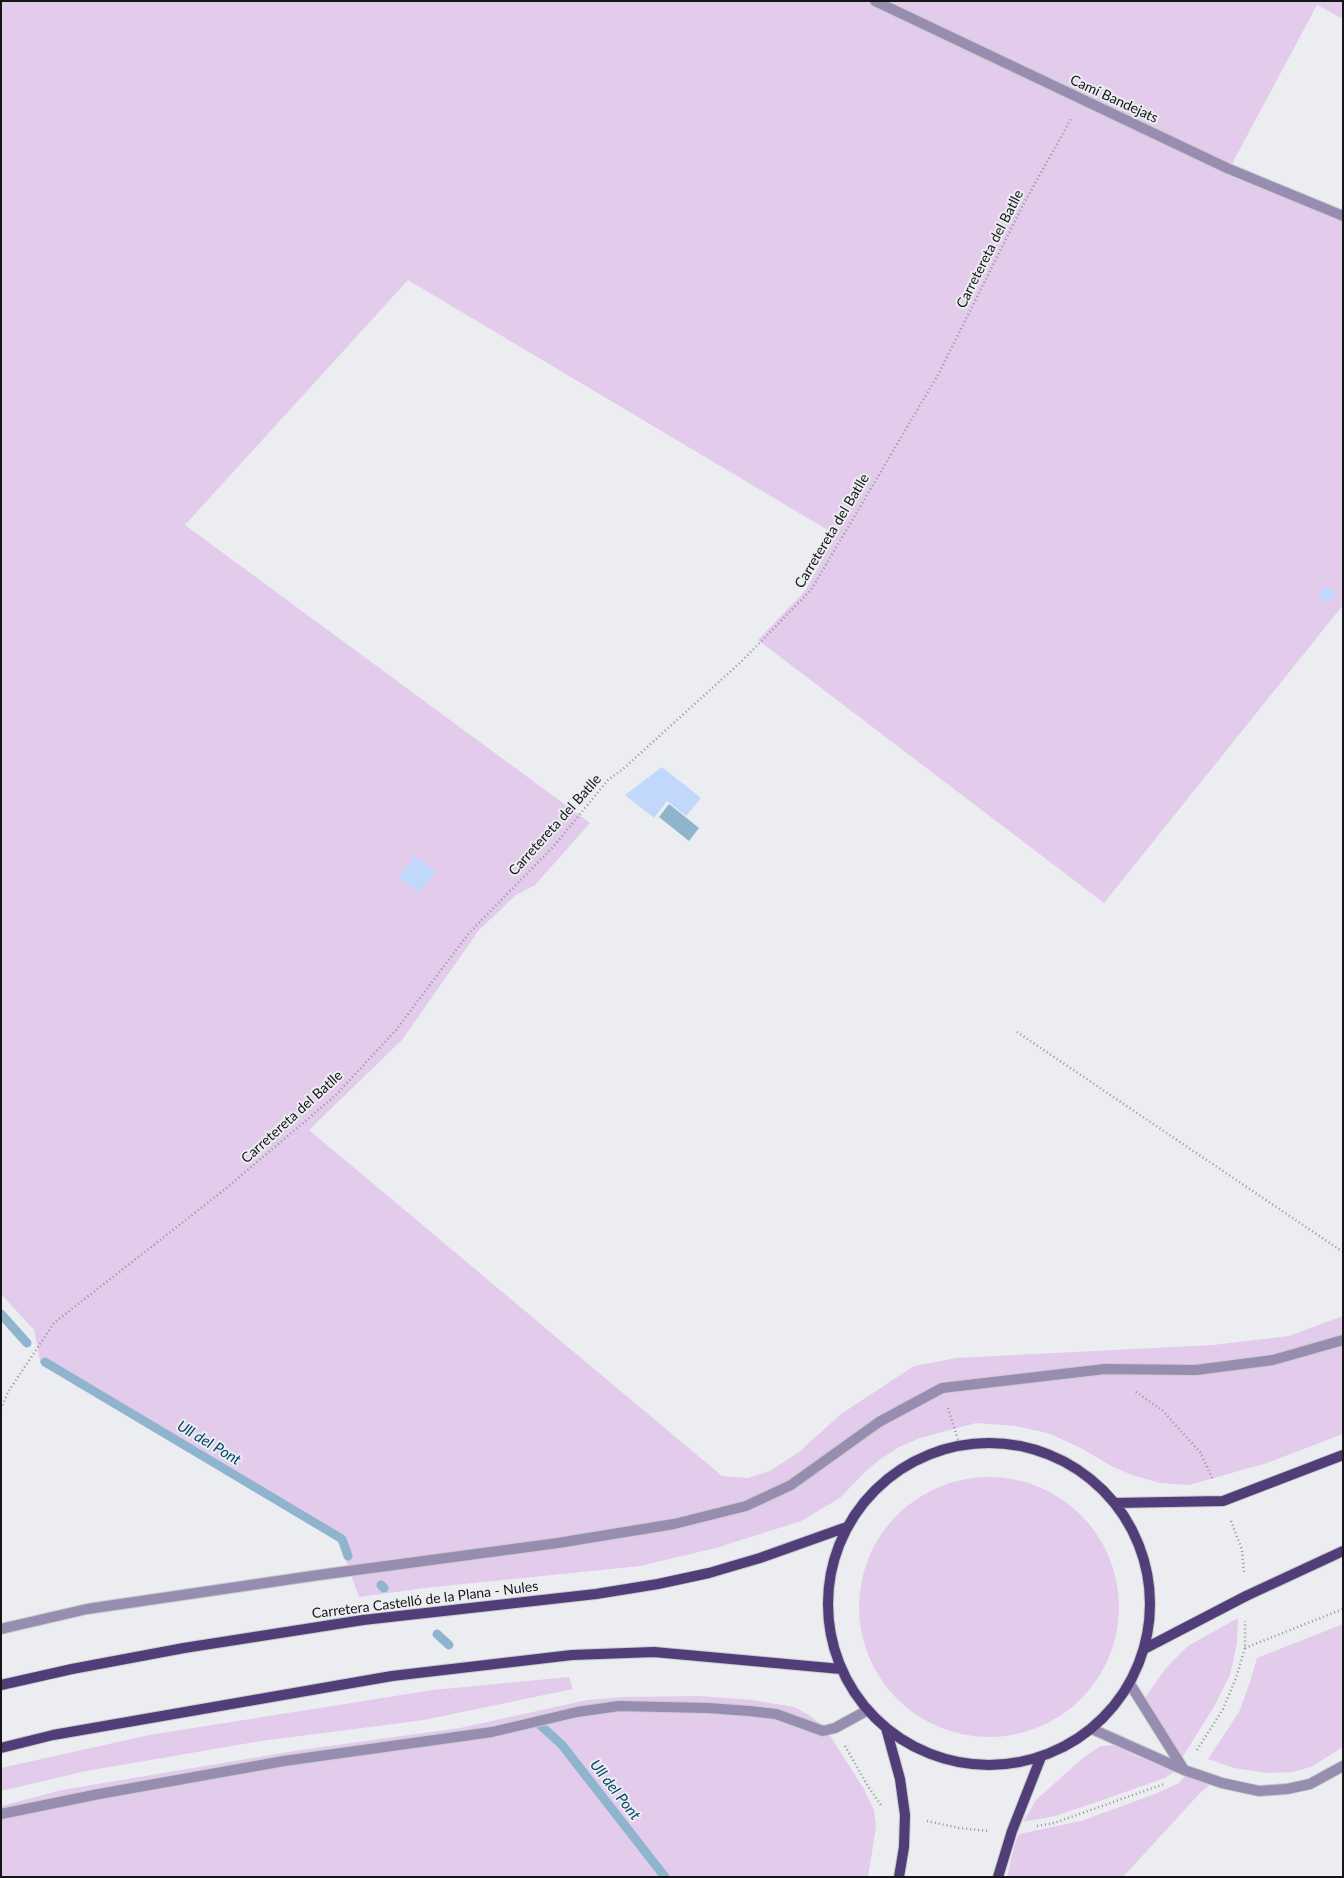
<!DOCTYPE html>
<meta charset="utf-8">
<style>
body{margin:0}
#map{position:relative;width:1344px;height:1878px;overflow:hidden;background:#ecedf1;font-family:Lato,sans-serif}
canvas{display:block}
.frame{position:absolute;inset:0;border:2px solid #151617;pointer-events:none}
</style>
<div id="map">
<canvas width="1344" height="1878"></canvas>
<div class="frame"></div>
</div>
<script>
const g = document.querySelector('canvas').getContext('2d');
g.lineJoin = 'round';
function fillPath(path, color) { g.fillStyle = color; g.fill(path, 'evenodd'); }
const shape = rows => new Path2D(rows.map(r => 'M' + r).join(''));
function trace(path, color, width, dash) { g.strokeStyle = color; g.lineWidth = width; g.lineCap = dash ? 'butt' : 'round'; g.setLineDash(dash || []); g.stroke(path); }
function write(font, color, halo, rows, align = 'center') {
  g.font = font + ' Lato,sans-serif'; g.lineWidth = 4; g.setLineDash([]); g.textBaseline = 'middle'; g.strokeStyle = halo; g.fillStyle = color; for (const [text, x, y, turn = 0] of rows) {
    g.save(); g.translate(x, y); g.rotate((+turn || 0) * Math.PI / 180); g.textAlign = isNaN(turn) ? turn : align; if (halo) g.strokeText(text, 0, 0); g.fillText(text, 0, 0); g.restore();
  }
}
const green = shape([
 [1,1,1343,1,1343,19,1317,5,1234,160,1228,175,1343,222,1343,605,1104,903,758,640,805,591,836,535,408,280,185,525,590,823,535,885,516,895,479,930,402,1040,309,1130,722,1476,748,1478,770,1471,799,1452,841,1414,914,1366,956,1358,1213,1345,1289,1336,1343,1316,1343,1434,1267,1463,1189,1485,1160,1483,1132,1475,1113,1467,1081,1448,1048,1433,1015,1426,976,1423,920,1438,899,1447,879,1460,865,1472,840,1498,801,1521,716,1548,640,1566,425,1588,359,1597,339,1541,41,1365,34,1330,1,1294],
 '859 1607a130 130 0 1 1 260 0a130 130 0 1 1-260 0Z',
 [1238,1618,1237,1643,1230,1675,1215,1705,1182,1758,1144,1699,1166,1668,1188,1646],
 [1343,1624,1343,1747,1311,1767,1292,1772,1268,1773,1234,1768,1208,1759,1239,1712,1250,1682,1257,1658],
 [569,1677,573,1689,424,1720,261,1741,86,1771,1,1791,1,1768,149,1735,433,1690],
 [698,1696,752,1700,794,1707,809,1715,825,1728,864,1789,874,1810,876,1827,868,1877,1,1877,1,1806,62,1790,300,1750,460,1728,587,1700,624,1697],
 [1116,1745,1136,1756,1175,1771,1165,1778,1097,1802,1055,1816,1023,1822,1036,1800,1084,1757,1101,1746],
 [1186,1775,1212,1783,1200,1793,1123,1877,1007,1877,1015,1843,1019,1834,1081,1821,1155,1794,1179,1783]
]);
const water = shape([
 [669,804,699,828,689,841,659,817]
]);
const stream = shape([
 [1,1314,27,1343],
 [45,1362,342,1539,348,1556],
 [381,1585,384,1588],
 [437,1634,449,1645],
 [539,1724,562,1745,665,1877]
]);
const building = shape([
 [1325,585,1336,592,1328,604,1318,597],
 [662,767,701,798,686,816,667,801,654,818,625,795],
 [415,856,436,872,419,893,398,877]
]);
const path = shape([
 [1017,1032,1343,1252],
 [1136,1392,1162,1410,1200,1452,1213,1480],
 [948,1408,960,1446],
 [1,1409,8,1392,54,1323,224,1190,336,1095,396,1030,469,933,553,847,608,780,623,769,742,661,811,590,939,373,1023,205,1071,119],
 [1231,1521,1242,1550,1244,1574],
 [1245,1648,1343,1609],
 [845,1746,869,1788,881,1805],
 [1197,1750,1223,1709,1236,1678,1245,1648,1245,1621],
 [927,1821,959,1828,989,1831],
 [1037,1826,1054,1823,1164,1784]
]);
const minor = shape([
 [875,1,1229,169,1343,216],
 [1,1629,87,1609,319,1575,558,1543,674,1524,746,1506,791,1485,879,1422,942,1388,1105,1369,1196,1370,1273,1360,1343,1340],
 [1092,1729,1184,1770,1130,1684],
 [1184,1770,1222,1783,1259,1791,1287,1789,1310,1784,1343,1766],
 [1,1814,99,1794,284,1761,492,1732,577,1712,619,1706,708,1708,749,1711,776,1714,823,1731,835,1728,868,1710]
]);
const major = shape([
 '828 1604a161 161 0 1 1 322 0a161 161 0 1 1-322 0Z',
 [1115,1503,1223,1501,1343,1455],
 [1144,1649,1246,1596,1343,1551],
 [1,1685,72,1669,184,1648,363,1620,596,1594,658,1584,709,1573,760,1558,847,1527],
 [886,1728,900,1779,905,1815,904,1847,899,1877],
 [1,1748,53,1735,392,1676,572,1655,654,1652,841,1669],
 [998,1877,1012,1831,1041,1757]
]);
const streetNames = [
 ["Camí Bandejats",1114,99,25],
 ["Carretereta del Batlle",990,249,-63],
 ["Carretereta del Batlle",832,531,-59],
 ["Carretereta del Batlle",555,825,-48],
 ["Carretereta del Batlle",292,1117,-42],
 ["Carretera Castelló de la Plana - Nules",425,1600,-7]
];
const waterNames = [
 ["Ull del Pont",209,1443,31],
 ["Ull del Pont",615,1790,52]
];
fillPath(green, '#e3cbec');
fillPath(water, '#8fb4cd');
trace(stream, '#8fb4cd', 9);
fillPath(building, '#c1d8fb');
trace(minor, '#cacbce', 12);
trace(major, '#cacbce', 12);
trace(path, '#949598', 2.5, [1, 3]);
trace(minor, '#968db0', 10);
trace(major, '#513e79', 10);
write('14px', '#151617', '#ecedf1', streetNames);
write('italic 15px', '#004669', '#ecedf1', waterNames);
</script>
